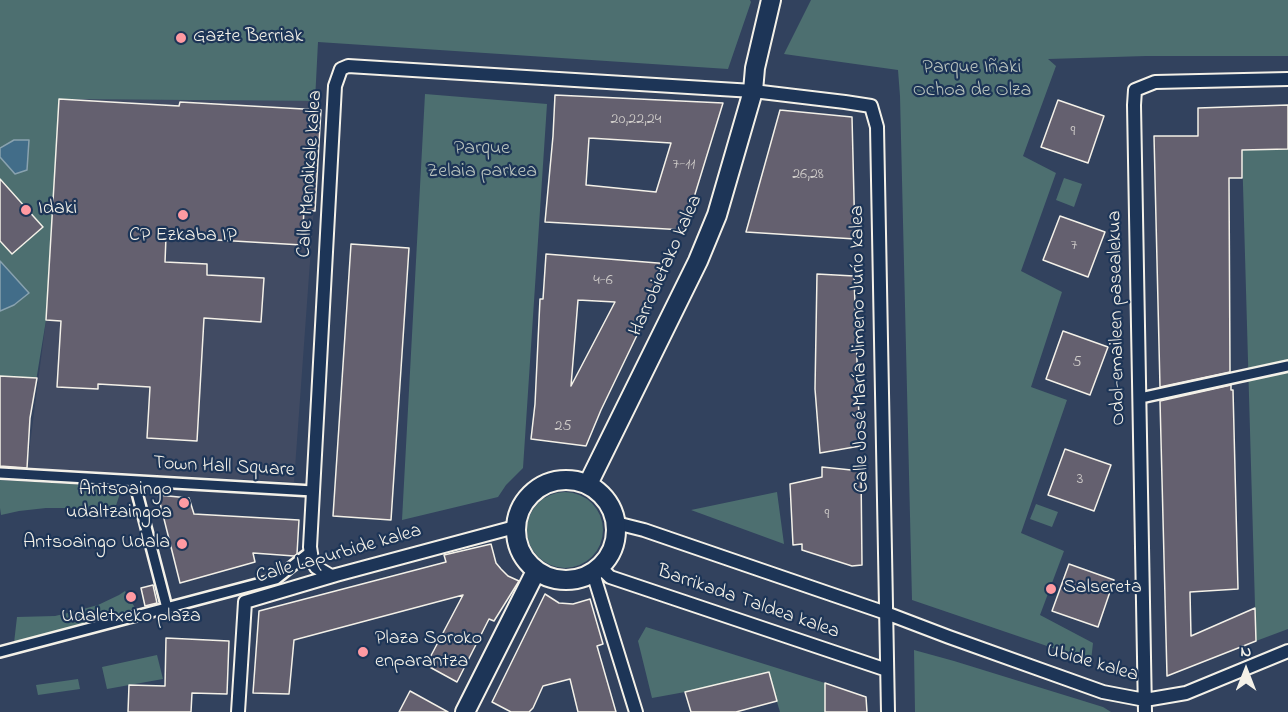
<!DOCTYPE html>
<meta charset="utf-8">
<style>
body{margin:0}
#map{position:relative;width:1288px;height:712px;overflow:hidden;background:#32425e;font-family:"Indie Flower",sans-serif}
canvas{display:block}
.north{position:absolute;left:1216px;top:640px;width:60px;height:60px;-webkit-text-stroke:4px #1d3557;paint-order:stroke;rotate:0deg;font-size:16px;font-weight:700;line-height:24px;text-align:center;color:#f4f1e8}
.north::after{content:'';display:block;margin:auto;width:21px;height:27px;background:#f4f1e8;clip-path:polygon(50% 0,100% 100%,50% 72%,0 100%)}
</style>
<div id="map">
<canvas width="1288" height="712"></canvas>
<div class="north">N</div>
</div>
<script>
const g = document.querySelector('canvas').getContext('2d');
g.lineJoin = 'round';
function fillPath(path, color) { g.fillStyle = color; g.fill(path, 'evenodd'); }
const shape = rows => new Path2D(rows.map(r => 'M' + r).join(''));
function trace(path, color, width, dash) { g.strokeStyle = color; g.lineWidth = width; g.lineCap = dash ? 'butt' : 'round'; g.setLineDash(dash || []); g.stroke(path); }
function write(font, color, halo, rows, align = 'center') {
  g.font = font + ' "Indie Flower",sans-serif'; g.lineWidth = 4.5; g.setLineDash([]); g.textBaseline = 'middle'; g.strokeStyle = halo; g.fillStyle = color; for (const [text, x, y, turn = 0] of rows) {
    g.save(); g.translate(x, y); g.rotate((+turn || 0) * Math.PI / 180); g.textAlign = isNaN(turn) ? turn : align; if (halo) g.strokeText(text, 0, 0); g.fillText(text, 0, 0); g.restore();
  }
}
const built = shape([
 [59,99,315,101,321,110,294,482,27,468,46,320]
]);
const green = shape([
 [0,0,750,0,751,2,728,69,318,42,315,101,59,99,46,320,30,418,27,468,0,466],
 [811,0,1288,0,1288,56,1146,56,1048,59,1056,66,1023,156,1056,173,1021,271,1062,292,1031,387,1067,400,1021,533,1064,551,1040,615,1093,643,1091,661,912,600,900,96,898,70,784,54],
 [425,94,547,104,523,468,506,485,498,497,402,520],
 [1288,149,1288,629,1256,641,1242,150],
 [1064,178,1082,184,1074,207,1056,200],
 [0,480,122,487,113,515,92,510,68,508,46,508,19,511,1,515,0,508],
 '527 530a38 38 0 1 1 76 0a38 38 0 1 1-76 0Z',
 [777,492,784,544,691,510],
 [1036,504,1058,512,1052,527,1030,519],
 [125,591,137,611,14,643,17,617,55,616,76,611,98,605,119,595],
 [646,627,825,683,825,712,780,712,768,672,685,692,652,698,638,641],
 [914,650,954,661,1103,707,1111,712,915,712],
 [157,655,163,679,107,689,102,667],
 [78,679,80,689,38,695,36,685]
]);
const water = shape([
 [14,140,29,140,27,170,15,174,0,157,0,148,14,140],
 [0,261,29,293,14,305,0,311,0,261]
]);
const building = shape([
 [555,95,723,103,684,230,545,222,553,136,555,95],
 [589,138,671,143,656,192,586,185,589,138],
 [59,99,179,106,180,102,321,110,315,211,304,210,302,245,166,237,165,262,207,264,207,275,264,278,261,322,204,318,197,441,147,438,150,387,98,384,98,389,57,387,61,321,46,320,59,99],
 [1058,100,1104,116,1088,163,1041,147,1058,100],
 [1288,105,1288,149,1242,150,1242,178,1229,178,1230,372,1160,387,1154,136,1198,136,1198,108,1288,105],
 [780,110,852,117,855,239,746,232,780,110],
 [0,179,43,227,12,254,0,241,0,179],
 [1060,216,1105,232,1088,277,1043,260,1060,216],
 [351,244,409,248,391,520,333,516,351,244],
 [546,254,670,264,652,304,601,410,586,446,531,439,535,404,540,299,543,299,546,254],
 [578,300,615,302,571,386,578,300],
 [817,274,854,276,860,446,820,453,815,389,817,274],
 [1063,331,1108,347,1090,395,1046,379,1063,331],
 [0,376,37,378,30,418,27,468,0,466,0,376],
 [1231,385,1231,390,1233,390,1238,589,1190,592,1191,636,1255,608,1256,641,1167,676,1160,401,1231,385],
 [1065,449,1111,465,1094,511,1048,495,1065,449],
 [822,467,861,471,862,565,852,566,802,550,802,544,793,545,790,484,822,477,822,467],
 [158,495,189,498,194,514,299,520,297,554,294,556,253,553,255,562,180,583,158,495],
 [491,544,496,563,501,569,508,576,519,581,494,621,489,619,457,682,426,665,463,595,294,640,289,694,253,693,259,611,446,562,444,555,491,544],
 [1069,564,1114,580,1098,627,1052,611,1069,564],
 [153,585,157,603,145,606,141,588,153,585],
 [545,594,559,603,573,604,590,599,603,644,597,646,616,712,578,712,570,679,543,686,533,708,529,712,511,712,492,702,545,594],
 [166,638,229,641,227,694,192,693,191,712,128,712,129,685,165,686,166,638],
 [769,672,777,701,736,712,691,712,685,692,769,672],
 [825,683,866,697,867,712,825,712,825,683],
 [410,691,448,712,399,712,410,691]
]);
const pedestrian = shape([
 [1145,397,1288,366],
 [0,473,313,491],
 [134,481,167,608],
 [0,652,276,579,310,552]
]);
const minor = shape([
 [616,523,644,530,886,613,949,637,1103,692,1145,700,1186,693,1288,651],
 [600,567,610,577,887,670],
 [593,573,636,712],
 [331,576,316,567,312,560,310,547,335,86,341,69,348,66,753,91,845,102,871,106,877,127,888,712],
 [238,712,245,602,336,575,515,527],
 [1145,712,1134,105,1135,90,1155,82,1288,79]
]);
const secondary = shape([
 '516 530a50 50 0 1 1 100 0a50 50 0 1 1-100 0Z',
 [588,484,698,261,717,215,753,91,755,68,771,0],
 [465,712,536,571]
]);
const markers = [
 [181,38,6,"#ff9aa2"],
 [26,210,6,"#ff9aa2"],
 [183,215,6,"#ff9aa2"],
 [184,503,6,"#ff9aa2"],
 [182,544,6,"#ff9aa2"],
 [1051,589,6,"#ff9aa2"],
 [131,597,6,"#ff9aa2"],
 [363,652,6,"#ff9aa2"]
];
const numberNames = [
 ["20,22,24",636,120],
 ["9",1073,132],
 ["7-11",684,165],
 ["26,28",808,175],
 ["7",1074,246],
 ["4-6",603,281],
 ["5",1077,363],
 ["25",563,427],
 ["3",1080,480],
 ["9",827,515]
];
const poiNames = [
 ["Gazte Berriak",193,38],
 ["Idaki",38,210],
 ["CP Ezkaba IP",183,237,"center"],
 ["Antsoaingo",172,491,"right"],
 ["udaltzaingoa",172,514,"right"],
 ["Antsoaingo Udala",170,544,"right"],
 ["Salsereta",1063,589],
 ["Udaletxeko plaza",131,618,"center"],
 ["Plaza Soroko",375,640],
 ["enparantza",375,663]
];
const parkNames = [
 ["Parque Iñaki",972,69],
 ["Ochoa de Olza",972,92],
 ["Parque",482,150],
 ["Zelaia parkea",482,173]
];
const streetNames = [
 ["Calle Mendikale kalea",311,174,-86],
 ["Harrobietako kalea",667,266,-66],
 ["Odol-emaileen pasealekua",1118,318,-91],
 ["Calle José María Jimeno Jurío kalea",861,349,-91],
 ["Town Hall Square",224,468,3],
 ["Calle Lapurbide kalea",339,555,-16],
 ["Barrikada Taldea kalea",748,603,19],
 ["Ubide kalea",1092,664,16]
];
fillPath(built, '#414b63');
fillPath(green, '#4d6f70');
fillPath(water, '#426d89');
trace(water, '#89a2af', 1.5);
fillPath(building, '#64606f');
trace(building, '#f4f1e8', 1.5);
trace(pedestrian, '#f4f1e8', 14);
trace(minor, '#f4f1e8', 16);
trace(secondary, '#f4f1e8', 22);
trace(pedestrian, '#1d3557', 9);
trace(minor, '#1d3557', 12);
trace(secondary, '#1d3557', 18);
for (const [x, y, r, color] of markers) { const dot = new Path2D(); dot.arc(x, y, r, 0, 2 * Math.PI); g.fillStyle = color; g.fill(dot); trace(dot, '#1d3557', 2); }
write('16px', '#d0cdca', null, numberNames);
write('20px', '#f4f1e8', '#1d3557', poiNames, 'left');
write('20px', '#bac4be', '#1d3557', parkNames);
write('20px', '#f4f1e8', '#1d3557', streetNames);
</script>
